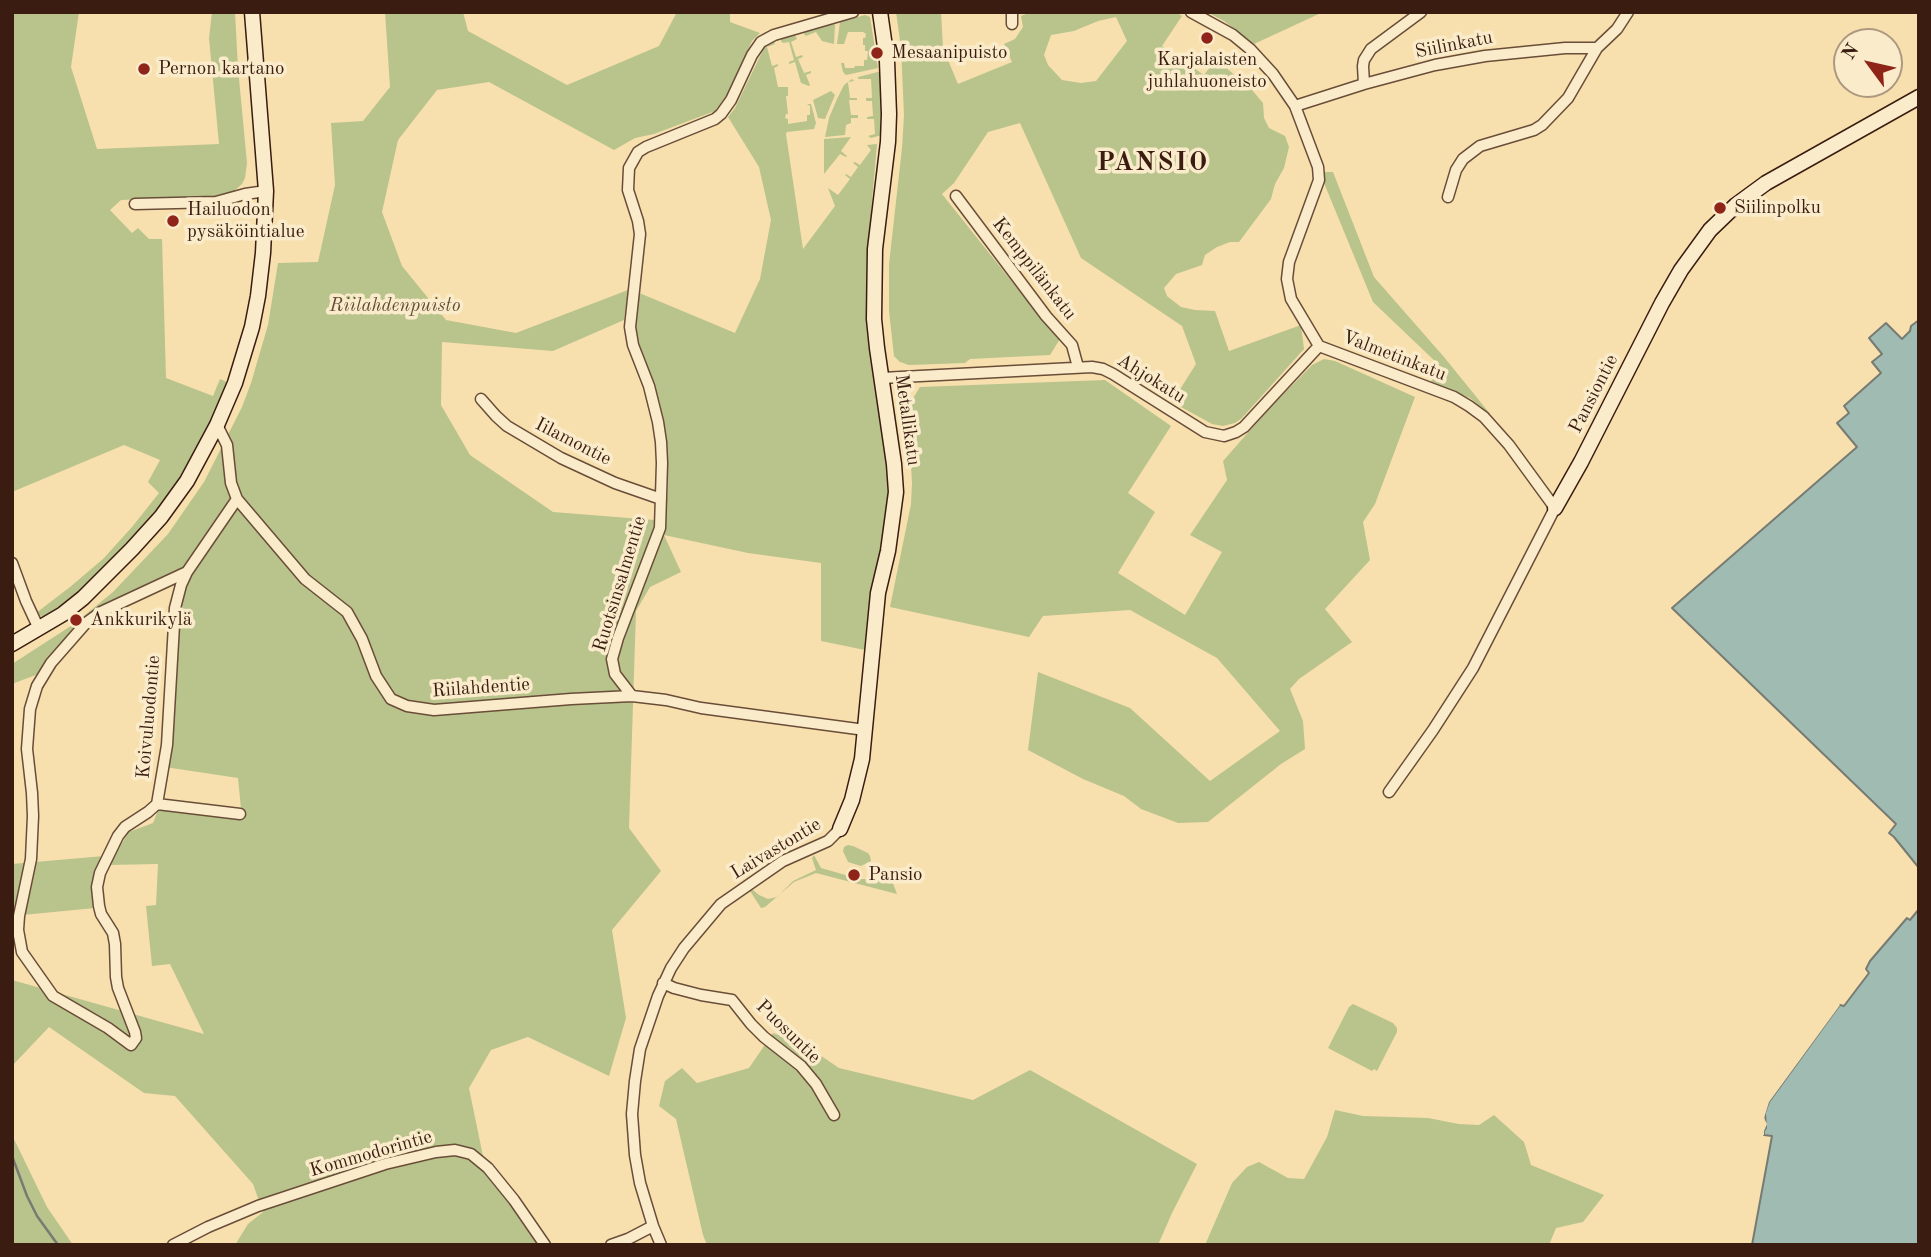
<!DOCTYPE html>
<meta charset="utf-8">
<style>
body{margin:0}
#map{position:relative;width:1931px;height:1257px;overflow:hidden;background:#f7e0ae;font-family:"Old Standard TT",serif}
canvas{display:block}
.frame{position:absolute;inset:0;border:14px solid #3a1c11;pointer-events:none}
.north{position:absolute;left:1833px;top:28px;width:70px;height:70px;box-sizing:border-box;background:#faebca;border:2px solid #ad9880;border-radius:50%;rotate:303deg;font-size:19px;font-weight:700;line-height:28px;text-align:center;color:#3a1c11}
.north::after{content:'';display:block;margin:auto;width:24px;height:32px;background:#8f2418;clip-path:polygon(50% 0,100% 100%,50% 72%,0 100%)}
</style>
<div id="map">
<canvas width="1931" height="1257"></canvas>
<div class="frame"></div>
<div class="north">N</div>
</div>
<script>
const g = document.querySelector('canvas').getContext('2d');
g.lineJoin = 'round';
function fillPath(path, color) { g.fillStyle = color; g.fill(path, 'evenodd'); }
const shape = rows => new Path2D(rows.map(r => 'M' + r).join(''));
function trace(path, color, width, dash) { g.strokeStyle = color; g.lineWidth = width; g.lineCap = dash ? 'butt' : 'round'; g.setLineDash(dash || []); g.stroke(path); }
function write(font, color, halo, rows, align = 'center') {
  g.font = font + ' "Old Standard TT",serif'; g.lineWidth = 7; g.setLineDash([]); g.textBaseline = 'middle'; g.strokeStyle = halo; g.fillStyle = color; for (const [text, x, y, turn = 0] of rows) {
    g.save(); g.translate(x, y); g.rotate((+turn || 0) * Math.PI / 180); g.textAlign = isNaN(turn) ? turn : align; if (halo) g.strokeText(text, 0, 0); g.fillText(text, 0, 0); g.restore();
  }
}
const green = shape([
 [12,12,79,12,71,67,97,149,219,144,209,38,212,12,235,12,238,68,247,163,245,178,242,184,232,193,223,196,121,200,110,210,132,233,138,228,149,239,162,239,166,378,213,396,220,379,229,383,219,409,186,471,150,521,127,548,61,610,46,619,36,613,70,587,103,559,132,527,159,493,148,482,160,460,124,445,12,492],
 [385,12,463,12,468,31,567,85,659,46,677,12,730,12,730,22,760,33,752,41,724,101,715,111,654,134,635,138,614,150,489,82,437,90,398,140,382,212,402,266,446,320,516,333,628,290,624,320,553,351,442,342,441,405,470,455,553,512,654,520,661,529,667,501,668,467,660,404,635,336,635,307,637,292,735,333,760,279,771,220,759,167,728,117,735,108,764,48,774,42,775,44,767,47,772,66,778,64,778,66,774,68,778,87,788,87,788,96,786,96,788,114,786,114,785,118,788,119,788,124,807,121,807,115,810,115,810,106,807,104,811,104,816,123,814,129,787,132,786,134,803,249,835,206,828,188,838,195,850,179,845,175,846,174,851,177,858,167,853,163,855,162,860,165,871,150,867,145,877,144,868,247,869,319,891,489,886,507,888,523,872,595,865,650,821,641,821,563,748,553,664,535,681,572,650,587,636,611,629,828,661,871,612,930,626,1018,609,1076,528,1037,491,1050,469,1088,486,1171,543,1245,235,1245,248,1224,263,1212,253,1184,175,1096,144,1093,49,1027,12,1066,12,980,204,1034,170,964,152,966,146,906,156,905,158,864,108,865,129,832,153,823,159,808,242,819,238,778,165,767,180,603,189,578,90,618,41,673,12,684,12,664,74,624,113,592,168,534,204,482,242,407,251,383,268,325,278,263,318,262,335,185,331,123,363,121,390,87],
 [896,12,941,12,943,48,958,84,1012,62,1004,44,1015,39,1023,27,1021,16,1031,12,1176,12,1182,16,1162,46,1204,75,1216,59,1252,90,1263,103,1264,118,1269,128,1285,136,1289,147,1284,168,1275,184,1271,199,1239,242,1230,242,1217,247,1205,255,1202,265,1176,274,1164,288,1167,296,1181,307,1195,310,1215,311,1229,351,1301,325,1304,349,1242,418,1235,423,1223,426,1212,424,1172,402,1196,364,1182,326,1081,258,1020,123,988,132,954,183,942,194,1037,313,1060,339,1050,355,970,359,965,363,909,365,900,362,894,356,889,311,889,264,902,148,904,115,901,48],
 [1116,17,1127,41,1096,81,1081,83,1062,80,1048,65,1044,55,1051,35,1074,31,1098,21],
 [1207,12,1323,12,1254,44,1224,21],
 [865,15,870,17,878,68,846,75,843,72,841,63,844,63,845,68,854,68,855,66,864,66,864,60,867,60,868,51,865,51,865,45,863,45,863,38,865,38,866,34,863,32,848,32,844,44,837,44,840,22],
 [834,24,835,25,834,44,822,41,816,32,806,36,804,34,804,32],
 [795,35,797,39,791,42,796,57,802,55,803,57,798,59,804,73,811,71,811,73,806,75,810,85,809,86,801,83,795,62,789,64,789,62,794,60,789,42,783,43,781,41,781,39],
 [882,71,882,135,871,138,868,136,875,134,874,119,867,119,867,117,873,116,872,101,866,101,866,98,872,98,871,79,858,79,858,77],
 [852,79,854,81,848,82,850,98,857,98,857,100,849,100,851,115,858,115,858,118,851,118,851,123,846,125,845,135,825,137,829,118,837,99,844,85],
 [831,91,835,95,825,119,818,118,813,100],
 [851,137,841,151,847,156,846,157,840,154,824,174,824,139],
 [1325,172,1333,172,1374,277,1444,357,1491,415,1470,398,1431,382,1438,364,1373,302,1324,183],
 [1324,359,1335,361,1415,397,1375,504,1363,522,1370,560,1325,609,1352,642,1299,679,1290,689,1303,721,1305,749,1281,764,1208,822,1178,823,1141,809,1124,796,1083,779,1028,750,1038,672,1130,708,1210,781,1280,731,1217,658,1130,610,1043,616,1029,637,890,607,911,504,912,483,910,446,905,411,920,387,1105,380,1171,426,1128,493,1155,512,1118,573,1185,615,1222,552,1190,535,1227,480,1223,461,1267,411,1312,365],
 [848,845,853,846,868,853,870,856,871,861,861,866,848,862,843,851,844,847],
 [814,855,821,868,849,876,851,879,869,879,881,873,891,878,897,894,816,873,794,882,765,907,761,908,750,891,753,890,759,895,768,899,777,897,793,881,816,870,812,858],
 [104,856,95,908,12,916,12,864],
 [1353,1004,1393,1023,1397,1028,1397,1032,1377,1071,1374,1069,1372,1071,1328,1048,1349,1007],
 [773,1033,802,1043,839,1068,973,1100,1030,1070,1197,1164,1172,1213,1158,1245,707,1245,703,1235,676,1119,659,1106,665,1081,682,1068,697,1083,749,1068],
 [1335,1110,1363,1116,1428,1118,1459,1124,1479,1125,1494,1115,1524,1142,1531,1165,1604,1195,1583,1222,1556,1228,1549,1245,1205,1245,1232,1183,1247,1167,1259,1162,1288,1178,1304,1179,1327,1137],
 [12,1135,47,1207,73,1245,12,1245]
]);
const water = shape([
 [1919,320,1919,868,1894,837,1889,833,1896,824,1672,608,1857,447,1837,423,1849,413,1844,406,1881,373,1872,362,1882,354,1869,338,1886,323,1902,339,1910,331,1911,326,1919,320],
 [1919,909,1919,1245,1752,1245,1772,1136,1764,1135,1764,1131,1766,1128,1765,1113,1769,1102,1836,1010,1840,1005,1844,1006,1869,973,1866,969,1870,961,1907,918,1910,920,1919,909]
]);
const pier = shape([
 [1838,1004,1840,1005,1769,1102,1764,1118,1767,1124,1764,1131,1764,1135,1761,1135,1760,1130,1763,1125,1761,1119,1761,1112,1766,1101,1831,1010]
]);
const stream = shape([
 [12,1156,27,1196,37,1216,58,1245]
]);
const street = shape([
 [1012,12,1012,24],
 [1191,12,1233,35,1250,49,1273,74,1295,106,1318,167,1319,180,1289,262,1287,279,1291,299,1319,346,1454,397,1469,406,1484,417,1509,445,1555,508,1473,668,1433,730,1389,792],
 [1364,84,1363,66,1364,60,1371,49,1421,12],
 [1295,106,1364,84,1435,65,1485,56,1565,48,1597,48,1617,29,1628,12],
 [956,196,1046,316,1072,345,1078,367],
 [1448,197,1456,170,1463,159,1480,146,1534,130,1542,125,1568,98,1597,48],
 [135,204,216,202,245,194,266,191],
 [882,378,1092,367,1103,369,1113,374,1205,432,1224,436,1236,432,1244,427,1319,346],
 [481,399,496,416,507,426,561,458,615,483,661,499],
 [217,425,227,445,231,483,237,499,305,579,347,612,362,639,376,676,391,699,407,706,434,710,571,699,632,696,666,700,701,708,865,730],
 [12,563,26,601,39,629],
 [187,572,181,585,175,608,167,745,157,804,148,812,125,827,118,836,100,873,97,887,99,906,101,914,113,933,115,944,116,977,118,988,135,1032,136,1038,131,1045,108,1028,53,996,22,952,18,930,19,916,31,859,33,816,32,793,27,749,30,709,37,686,51,663,86,623,101,612,187,572,237,499],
 [632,696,615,674,612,659,618,638,660,528,662,463,661,442,658,422,649,386,633,345,630,327,640,234,638,221,628,190,629,168,638,152,646,147,715,119,721,114,731,100,752,55,761,42,774,35,853,12],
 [157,804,240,814],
 [663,983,674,988,701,995,732,1000,751,1024,764,1037,801,1066,816,1084,834,1115],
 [173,1245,208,1227,258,1206,385,1164,436,1152,455,1150,471,1154,488,1168,514,1200,545,1245],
 [611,1245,628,1239,653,1226],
 [661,1245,653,1226,640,1183,635,1155,632,1114,635,1081,640,1049,658,996,671,968,684,948,721,904,783,861,828,841,840,829]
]);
const secondary = shape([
 [1555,508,1581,462,1662,303,1681,270,1710,230,1736,205,1766,183,1919,97],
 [12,644,63,614,83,598,132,549,161,517,187,481,217,425,235,383,252,327,258,296,263,253,266,191,252,12],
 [840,829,852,800,862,759,878,593,888,551,896,492,894,464,877,348,874,319,875,249,888,142,889,114,887,61,880,12]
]);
const markers = [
 [1207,38,7,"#8f2418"],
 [877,53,7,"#8f2418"],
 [144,69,7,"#8f2418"],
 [1720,208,7,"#8f2418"],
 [173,221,7,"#8f2418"],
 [76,620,7,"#8f2418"],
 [854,875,7,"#8f2418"]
];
const streetNames = [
 ["Siilinkatu",1454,45,-11],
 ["Kemppilänkatu",1034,269,52],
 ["Valmetinkatu",1394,356,21],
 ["Ahjokatu",1151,379,32],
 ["Pansiontie",1594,394,-63],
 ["Metallikatu",907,420,82],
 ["Iilamontie",573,442,27],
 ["Ruotsinsalmentie",620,584,-73],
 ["Riilahdentie",481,688,-4],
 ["Koivuluodontie",149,717,-85],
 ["Laivastontie",776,849,-31],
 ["Puosuntie",788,1032,44],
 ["Kommodorintie",371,1154,-16]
];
const poiNames = [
 ["Mesaanipuisto",891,53],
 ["Karjalaisten",1207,60,"center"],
 ["juhlahuoneisto",1207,82,"center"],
 ["Pernon kartano",158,69],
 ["Siilinpolku",1734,208],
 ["Hailuodon",187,210],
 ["pysäköintialue",187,232],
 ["Ankkurikylä",90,620],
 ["Pansio",868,875]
];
const parkNames = [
 ["Riilahdenpuisto",395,306]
];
const districtNames = [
 ["PANSIO",1153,163]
];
fillPath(green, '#b9c38c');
fillPath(water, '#9fbbb2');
trace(water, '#777b72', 2);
fillPath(pier, '#f7e0ae');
trace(stream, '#777b72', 2.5);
trace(street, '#694d38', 13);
trace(secondary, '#3a1c11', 17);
trace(street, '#faebca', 10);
trace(secondary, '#faebca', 14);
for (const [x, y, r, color] of markers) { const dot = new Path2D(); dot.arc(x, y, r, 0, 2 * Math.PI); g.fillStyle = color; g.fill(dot); trace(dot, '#faebca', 2.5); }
write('19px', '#3a1c11', '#faebca', streetNames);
write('19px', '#3a1c11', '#faebca', poiNames, 'left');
write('italic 19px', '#604e36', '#faebca', parkNames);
g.letterSpacing = '2px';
write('bold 26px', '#3a1c11', '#faebca', districtNames);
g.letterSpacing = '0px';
</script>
